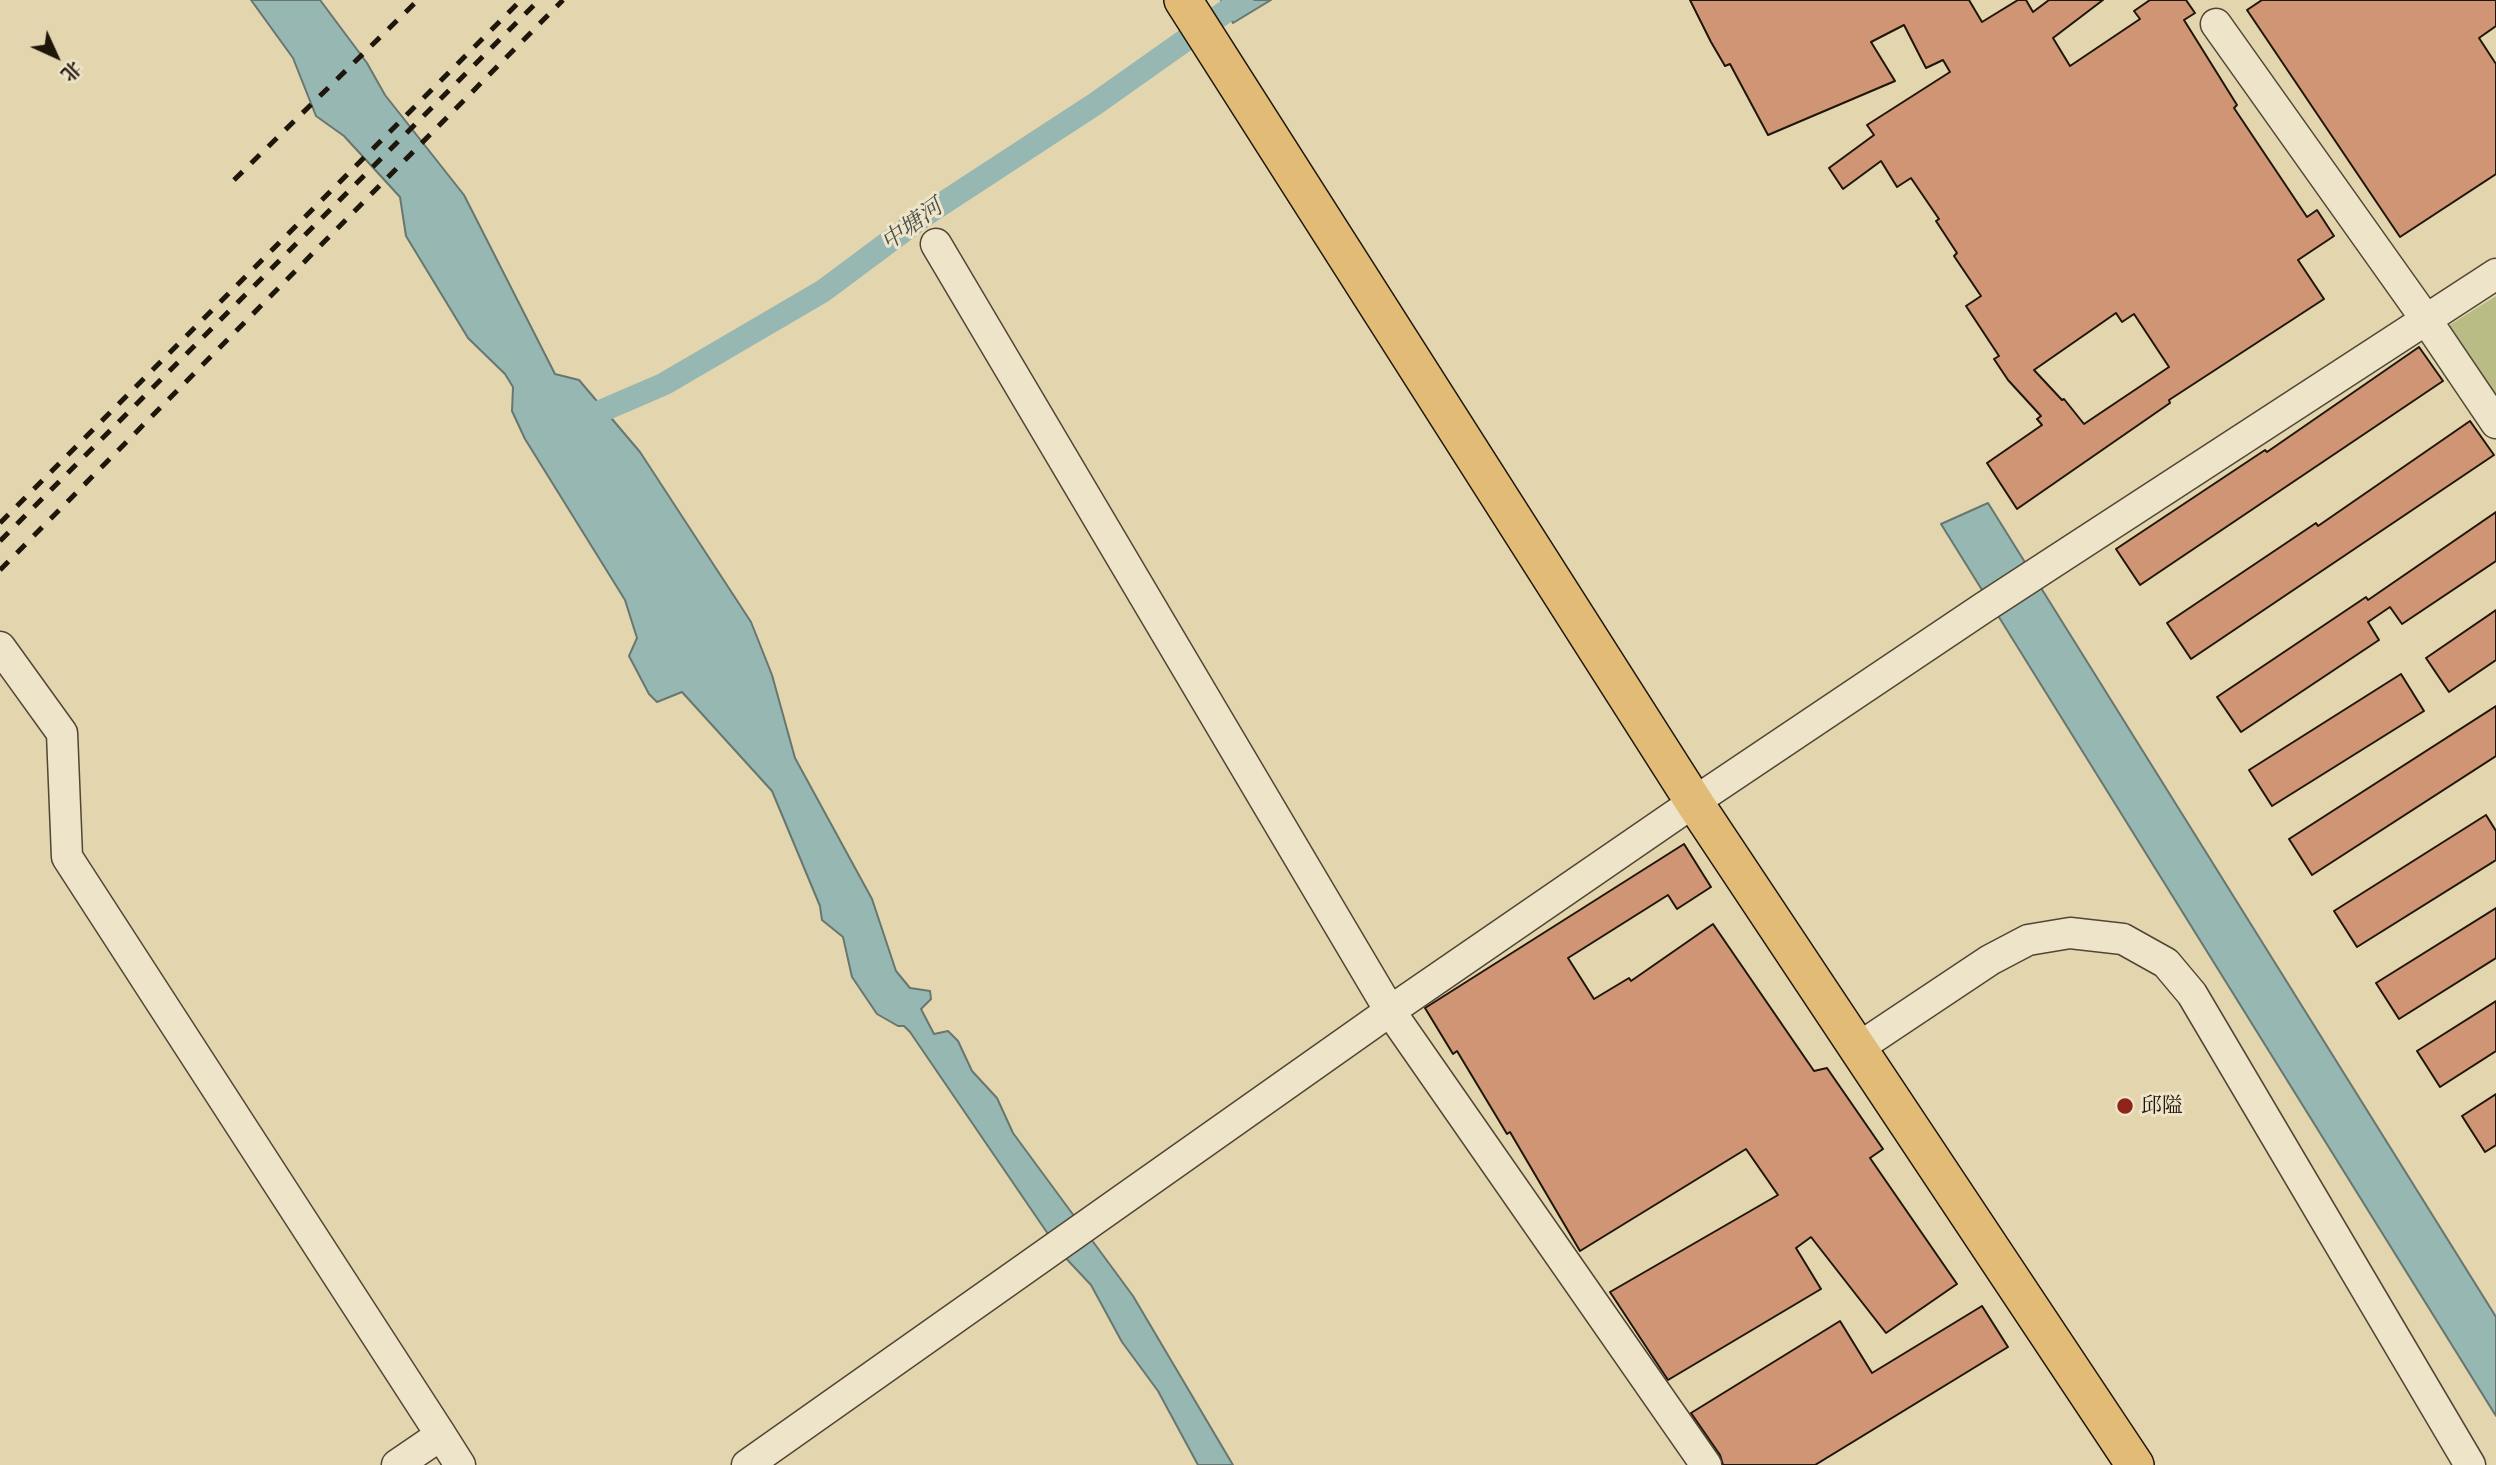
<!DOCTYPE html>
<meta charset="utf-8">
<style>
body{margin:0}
#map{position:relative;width:2496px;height:1465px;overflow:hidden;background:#e3d6ae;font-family:"Libre Caslon Text","Noto Serif SC",serif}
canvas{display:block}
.north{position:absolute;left:21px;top:21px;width:70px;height:70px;-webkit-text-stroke:5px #ede4ca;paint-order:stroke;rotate:135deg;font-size:19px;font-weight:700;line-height:28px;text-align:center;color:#1f160b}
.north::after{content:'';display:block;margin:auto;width:24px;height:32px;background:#1f160b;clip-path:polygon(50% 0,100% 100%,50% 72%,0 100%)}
</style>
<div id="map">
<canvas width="2496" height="1465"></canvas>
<div class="north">北</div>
</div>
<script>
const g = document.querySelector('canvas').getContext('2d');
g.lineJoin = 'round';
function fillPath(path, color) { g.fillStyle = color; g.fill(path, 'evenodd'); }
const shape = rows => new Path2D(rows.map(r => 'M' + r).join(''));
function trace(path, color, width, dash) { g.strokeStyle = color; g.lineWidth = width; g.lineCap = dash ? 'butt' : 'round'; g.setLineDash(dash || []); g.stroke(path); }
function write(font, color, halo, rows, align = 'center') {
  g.font = font + ' "Libre Caslon Text","Noto Serif SC",serif'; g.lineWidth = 6; g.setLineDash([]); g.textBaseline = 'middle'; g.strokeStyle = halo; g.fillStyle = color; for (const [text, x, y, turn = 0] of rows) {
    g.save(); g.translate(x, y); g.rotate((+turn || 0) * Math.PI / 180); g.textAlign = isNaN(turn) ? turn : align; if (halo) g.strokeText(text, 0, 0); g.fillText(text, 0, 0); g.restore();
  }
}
const green = shape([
 [2496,296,2496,397,2448,326]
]);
const water = shape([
 [251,0,320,0,367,63,385,95,464,195,555,374,579,380,640,452,751,622,772,675,795,758,872,899,896,971,910,988,930,991,931,999,921,1009,934,1034,948,1031,958,1041,972,1071,997,1098,1013,1133,1133,1296,1233,1465,1198,1465,1158,1391,1122,1342,1091,1285,1061,1253,910,1032,904,1026,898,1026,877,1014,852,977,843,937,822,920,820,906,772,791,682,692,657,702,649,694,629,656,637,638,625,600,525,439,512,411,513,387,505,374,468,338,406,236,400,197,344,136,316,116,293,58,251,0],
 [1221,0,1271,0,1233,23,1221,0],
 [1988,503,2496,1317,2496,1416,1941,524,1988,503]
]);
const canal = shape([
 [578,421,664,384,823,291,925,215,1095,104,1242,0]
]);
const building = shape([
 [1690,0,1969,0,1982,22,2018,0,2026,0,2033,12,2049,0,2103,0,2053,38,2070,66,2140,19,2134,11,2150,0,2186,0,2195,13,2184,20,2237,105,2234,108,2307,217,2317,210,2334,236,2298,260,2324,299,2169,400,2170,403,2017,509,1987,463,2042,425,2037,419,2041,416,2008,380,1994,359,1999,356,1966,306,1981,296,1954,256,1957,253,1936,221,1939,219,1911,178,1897,187,1881,161,1843,189,1829,168,1874,135,1867,125,1950,72,1943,60,1926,68,1904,25,1871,42,1895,81,1768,135,1730,64,1725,66,1711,42,1690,0],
 [2116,313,2122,322,2134,314,2169,367,2084,424,2064,399,2062,400,2034,370,2116,313],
 [2262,0,2496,0,2496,26,2479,38,2496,64,2496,174,2400,237,2247,10,2262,0],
 [2419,347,2443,381,2140,585,2116,549,2265,450,2267,452,2419,347],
 [2470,421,2494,455,2191,659,2167,623,2316,523,2318,526,2470,421],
 [2496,512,2496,561,2402,624,2390,607,2368,622,2379,640,2241,732,2217,697,2366,597,2368,600,2496,512],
 [2496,610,2496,660,2449,692,2426,658,2496,610],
 [2401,674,2424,711,2272,806,2249,770,2401,674],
 [2496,706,2496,756,2312,875,2289,839,2496,706],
 [2486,815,2496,831,2496,860,2357,947,2334,911,2486,815],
 [1684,844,1711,887,1677,909,1668,895,1568,958,1594,999,1629,978,1631,981,1713,924,1814,1071,1827,1068,1883,1149,1870,1158,1957,1284,1886,1333,1811,1237,1796,1248,1821,1289,1668,1380,1610,1292,1778,1195,1746,1149,1580,1251,1510,1132,1507,1134,1457,1051,1453,1054,1425,1008,1684,844],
 [2496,908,2496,958,2399,1019,2376,983,2496,908],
 [2496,1001,2496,1051,2440,1087,2417,1051,2496,1001],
 [2496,1094,2496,1145,2485,1152,2462,1116,2496,1094],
 [1982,1306,2008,1347,1815,1465,1723,1465,1720,1455,1691,1413,1840,1321,1872,1373,1982,1306]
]);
const minor = shape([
 [2216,24,2425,318,2496,423],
 [936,244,1390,1011,1706,1465],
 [0,647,62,733,67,857,441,1435],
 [1858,1048,1990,960,2028,940,2070,933,2123,939,2166,963,2192,994,2470,1465],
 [397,1465,441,1435,460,1465],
 [747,1465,1390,1011,1694,802,1983,608,2496,274]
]);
const major = shape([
 [1183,0,1694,802,2135,1465]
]);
const rail = shape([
 [234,180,418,0],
 [0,523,521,0],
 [0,541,539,0],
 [0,570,563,0]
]);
const markers = [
 [2125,1106,9,"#8f2418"]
];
const poiNames = [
 ["邱隘",2141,1106]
];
const waterNames = [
 ["中塘河",912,225,-36]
];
fillPath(green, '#babc85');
fillPath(water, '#97b7b3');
trace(water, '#677770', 2);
trace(canal, '#97b7b3', 23);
fillPath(building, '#cf9574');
trace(building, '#1f160b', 2);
trace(minor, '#504634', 33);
trace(major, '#1f160b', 40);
trace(minor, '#ede4ca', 30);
trace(major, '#e2bb77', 37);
trace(rail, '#1f160b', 5, [12, 12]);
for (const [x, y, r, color] of markers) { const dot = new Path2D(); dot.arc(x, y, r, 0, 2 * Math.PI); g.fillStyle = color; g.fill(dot); trace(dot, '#ede4ca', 2.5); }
write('21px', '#1f160b', '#ede4ca', poiNames, 'left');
write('italic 23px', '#494e46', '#ede4ca', waterNames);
</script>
